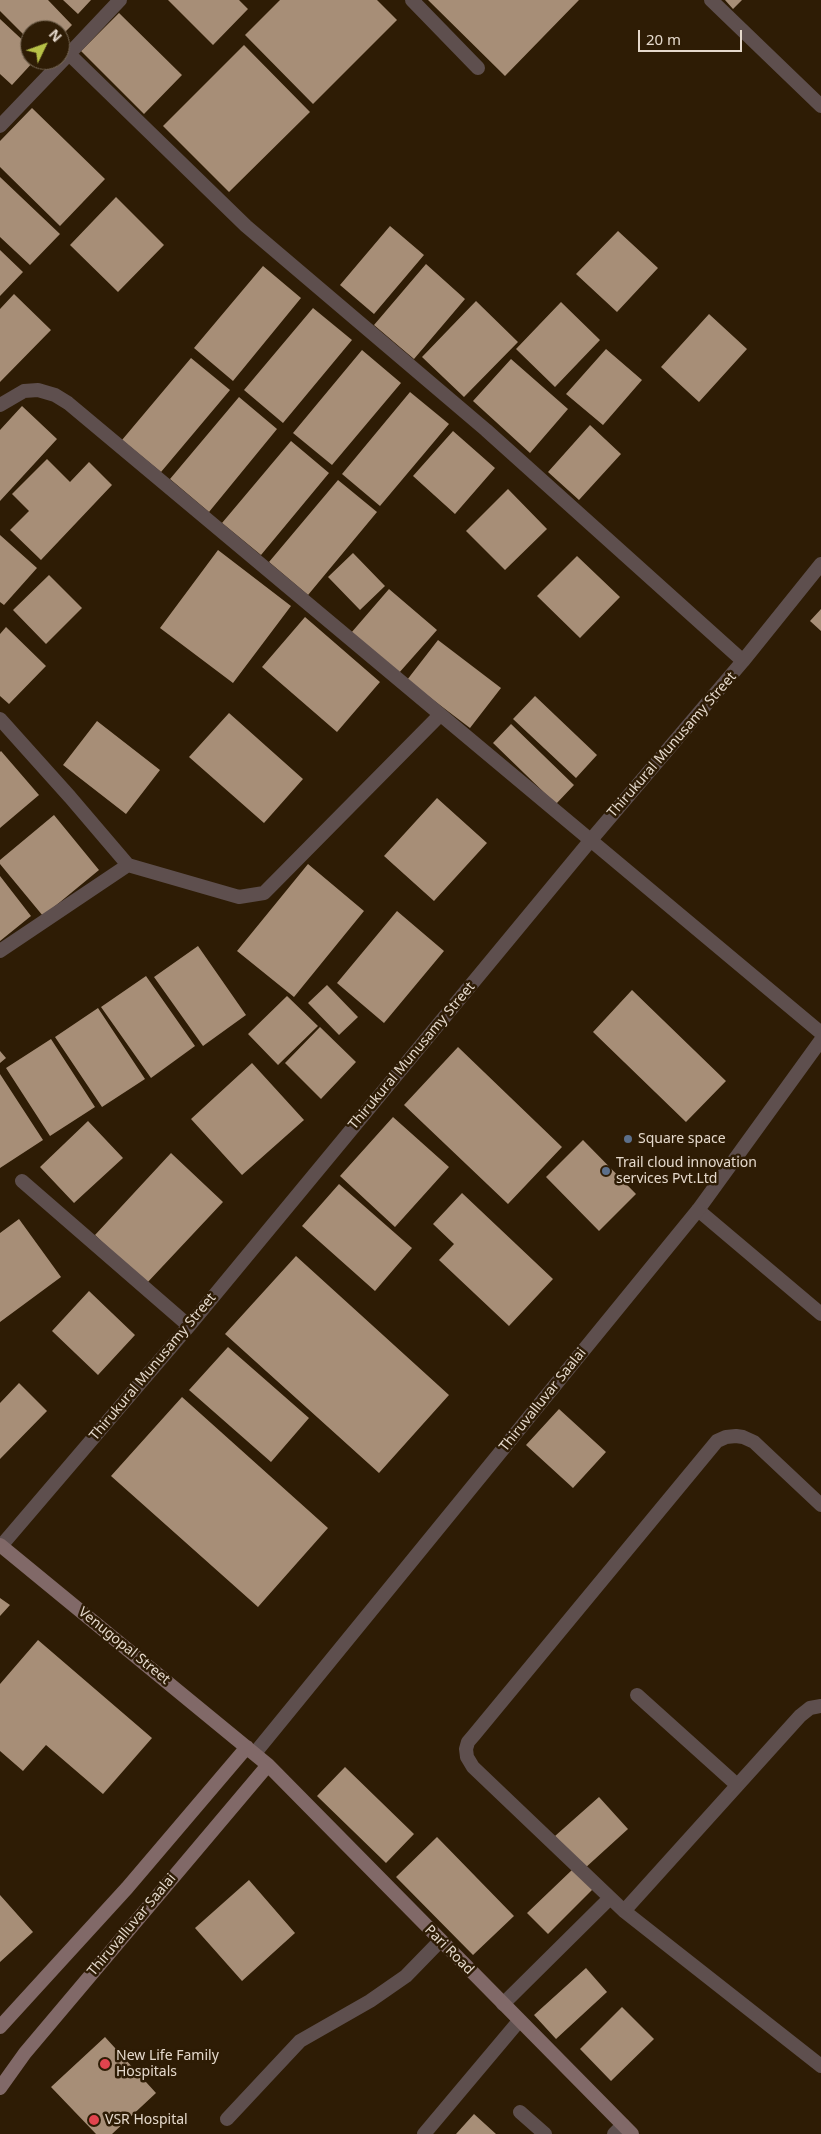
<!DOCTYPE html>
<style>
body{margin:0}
#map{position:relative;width:821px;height:2134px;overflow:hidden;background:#2e1c05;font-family:"Noto Sans",sans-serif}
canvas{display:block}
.north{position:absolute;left:20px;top:20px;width:50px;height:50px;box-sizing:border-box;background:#2e1c05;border:1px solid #776855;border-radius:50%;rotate:48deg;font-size:14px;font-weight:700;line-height:20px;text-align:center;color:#e5d9cc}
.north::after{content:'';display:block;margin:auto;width:18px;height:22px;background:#b7c147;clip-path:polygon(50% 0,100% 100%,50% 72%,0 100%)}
.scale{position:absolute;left:638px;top:30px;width:104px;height:22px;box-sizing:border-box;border:2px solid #e5d9cc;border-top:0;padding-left:6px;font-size:15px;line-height:18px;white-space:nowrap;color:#e5d9cc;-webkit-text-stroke:4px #2e1c05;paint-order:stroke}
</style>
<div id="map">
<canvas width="821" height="2134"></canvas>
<div class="north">N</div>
<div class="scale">20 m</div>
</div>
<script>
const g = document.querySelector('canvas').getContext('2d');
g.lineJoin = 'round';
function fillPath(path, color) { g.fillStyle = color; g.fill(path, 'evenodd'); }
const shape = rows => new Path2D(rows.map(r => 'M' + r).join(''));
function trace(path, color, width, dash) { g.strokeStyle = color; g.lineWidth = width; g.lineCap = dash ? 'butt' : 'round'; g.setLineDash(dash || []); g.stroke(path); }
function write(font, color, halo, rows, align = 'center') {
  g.font = font + ' "Noto Sans",sans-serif'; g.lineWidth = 5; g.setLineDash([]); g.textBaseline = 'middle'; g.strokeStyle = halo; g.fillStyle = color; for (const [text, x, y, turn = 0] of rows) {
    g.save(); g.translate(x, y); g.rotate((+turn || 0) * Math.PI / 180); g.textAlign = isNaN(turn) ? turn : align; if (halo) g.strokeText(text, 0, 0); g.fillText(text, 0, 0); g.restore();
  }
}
const building = shape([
 [0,0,48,0,72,25,60,37,60,30,30,30,30,41,0,11],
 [63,0,91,0,78,14],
 [168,0,239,0,248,9,213,45],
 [280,0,377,0,397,20,313,104,245,35],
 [428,0,579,0,505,76],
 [725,0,742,0,733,9],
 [119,13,182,75,144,114,81,51],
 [0,19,30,47,30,60,35,60,12,85,0,74],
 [244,45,310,112,229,192,163,126],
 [32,108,105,179,60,226,0,167,0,141],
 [0,177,60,234,30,265,0,237],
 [116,197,164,245,118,292,70,245],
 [390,226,424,255,374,314,340,285],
 [618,231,658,268,617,312,576,274],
 [0,250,23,272,0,296],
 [426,264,465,299,414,359,374,325],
 [263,266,301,298,233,381,194,348],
 [14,294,51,330,0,382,0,309],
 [476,301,518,342,464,397,422,357],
 [561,302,600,340,555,387,516,349],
 [313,308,352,340,283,423,244,390],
 [709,314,747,349,699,402,661,367],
 [606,349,642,380,603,425,566,394],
 [362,350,401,383,332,465,293,433],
 [191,358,230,390,161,472,122,440],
 [511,359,568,409,530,453,473,401],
 [410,392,449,424,380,506,342,474],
 [239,397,277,429,209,512,170,479],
 [22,406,57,439,0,501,0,430],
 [590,425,621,454,579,500,548,472],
 [453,431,495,468,455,514,413,476],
 [291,441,329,473,261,555,222,523],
 [47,459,70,482,89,462,112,485,41,560,10,530,29,511,12,494],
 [338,480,377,512,308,595,269,562],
 [508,489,547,529,505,570,466,531],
 [0,535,37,568,4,605,0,602],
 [218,550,291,606,233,683,160,628],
 [353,553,385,586,360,610,328,577],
 [577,556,620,597,580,638,537,596],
 [49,575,82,608,46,644,13,610],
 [389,589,437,630,398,674,351,633],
 [821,609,821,631,810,621],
 [305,617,380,682,337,732,262,667],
 [6,627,46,666,9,704,0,696,0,634],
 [438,640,501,688,470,728,407,680],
 [535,696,597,755,576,778,513,719],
 [229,713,303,779,264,823,189,757],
 [97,721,160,770,126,814,63,765],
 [511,724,574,785,556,804,493,743],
 [1,751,39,795,0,828,0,752],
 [437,798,487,843,434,901,384,856],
 [54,815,99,870,43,916,0,864,0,860],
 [308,864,364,911,294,997,237,951],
 [0,876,31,916,0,941],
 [397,911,444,951,384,1023,337,983],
 [198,946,246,1015,203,1046,154,977],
 [146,976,195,1046,151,1078,101,1007],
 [327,985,358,1017,339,1035,308,1003],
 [632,990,726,1081,686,1122,593,1032],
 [287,996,318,1026,278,1065,248,1034],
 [98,1008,145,1079,102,1107,55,1037],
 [320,1027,356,1062,321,1099,285,1063],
 [51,1039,95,1107,50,1136,6,1068],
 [458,1047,562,1147,508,1204,404,1105],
 [0,1051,6,1058,0,1063],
 [252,1063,304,1120,242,1175,191,1119],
 [0,1074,43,1140,0,1168],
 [393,1117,449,1167,395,1227,340,1176],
 [88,1121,123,1158,74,1203,40,1167],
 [583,1140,636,1194,599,1231,546,1177],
 [171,1153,223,1202,146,1284,95,1235],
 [339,1184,412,1248,375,1291,302,1226],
 [462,1193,553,1279,509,1326,439,1260,454,1244,433,1224],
 [19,1219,61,1277,0,1322,0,1233],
 [296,1256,449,1395,379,1473,225,1334],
 [89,1291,135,1335,98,1375,52,1331],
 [228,1347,309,1418,271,1462,189,1390],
 [19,1383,47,1411,0,1459,0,1403],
 [182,1397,328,1528,258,1607,111,1476],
 [559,1409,606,1452,573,1488,526,1445],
 [0,1598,10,1605,0,1616],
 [38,1640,152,1738,103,1794,46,1745,23,1771,0,1751,0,1684],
 [345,1767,414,1834,386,1863,317,1796],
 [599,1797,628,1829,584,1869,555,1836],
 [437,1837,514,1916,473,1955,396,1877],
 [573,1869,593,1889,548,1934,527,1913],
 [249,1880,295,1933,242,1981,195,1928],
 [0,1895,33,1932,0,1962],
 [586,1968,607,1992,556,2039,534,2015],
 [622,2007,654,2039,611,2081,580,2049],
 [105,2037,156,2093,112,2134,96,2134,51,2087],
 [474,2114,496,2134,456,2134]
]);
const service = shape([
 [227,2119,300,2041,370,2001,406,1976,440,1941]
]);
const minor = shape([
 [120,0,69,54,246,226,486,430,743,661],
 [412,0,478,68],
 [711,0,821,106],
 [0,126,69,54],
 [0,405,24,391,38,390,55,395,68,403,821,1033],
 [0,719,70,797,128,865,0,951],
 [128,865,239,897,264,893,440,715],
 [22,1181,189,1326],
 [698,1210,821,1314],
 [821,1505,754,1442,743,1437,736,1436,726,1437,717,1441,474,1735,468,1742,466,1749,467,1757,473,1767,624,1911,821,2066],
 [1,1546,189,1326,590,841,743,661,821,564],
 [637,1695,737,1785],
 [624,1911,800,1716,810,1708,821,1706],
 [503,2004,610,1898],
 [520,2112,545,2134],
 [424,2134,519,2021],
 [614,2134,623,2125]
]);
const tertiary = shape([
 [255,1753,698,1210,821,1040]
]);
const secondary = shape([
 [0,1545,268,1765,632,2134],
 [0,2027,127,1888,247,1747],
 [0,2088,25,2053,268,1765]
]);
const markers = [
 [628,1139,5,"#5c6f8a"],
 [606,1171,5,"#5c6f8a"],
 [105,2064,6,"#e0444e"],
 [94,2120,6,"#e0444e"]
];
const streetNames = [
 ["Thirukural Munusamy Street",672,745,-49],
 ["Thirukural Munusamy Street",412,1056,-50],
 ["Thirukural Munusamy Street",153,1367,-50],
 ["Thiruvalluvar Saalai",543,1400,-51],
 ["Venugopal Street",124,1646,39],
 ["Thiruvalluvar Saalai",132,1925,-50],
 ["Pari Road",449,1950,45]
];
const poiNames = [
 ["Square space",638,1139],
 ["Trail cloud innovation",616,1163],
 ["services Pvt.Ltd",616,1179],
 ["New Life Family",116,2056],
 ["Hospitals",116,2072],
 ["VSR Hospital",105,2120]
];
fillPath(building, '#a78e77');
trace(service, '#5e4f4e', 14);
trace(minor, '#5e4f4e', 14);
trace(tertiary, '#5e4f4e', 14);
trace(secondary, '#816968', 14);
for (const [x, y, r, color] of markers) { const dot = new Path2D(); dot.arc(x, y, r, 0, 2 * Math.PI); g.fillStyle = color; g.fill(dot); trace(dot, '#2e1c05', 2); }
write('14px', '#e5d9cc', '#2e1c05', streetNames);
write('14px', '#e5d9cc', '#2e1c05', poiNames, 'left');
</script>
